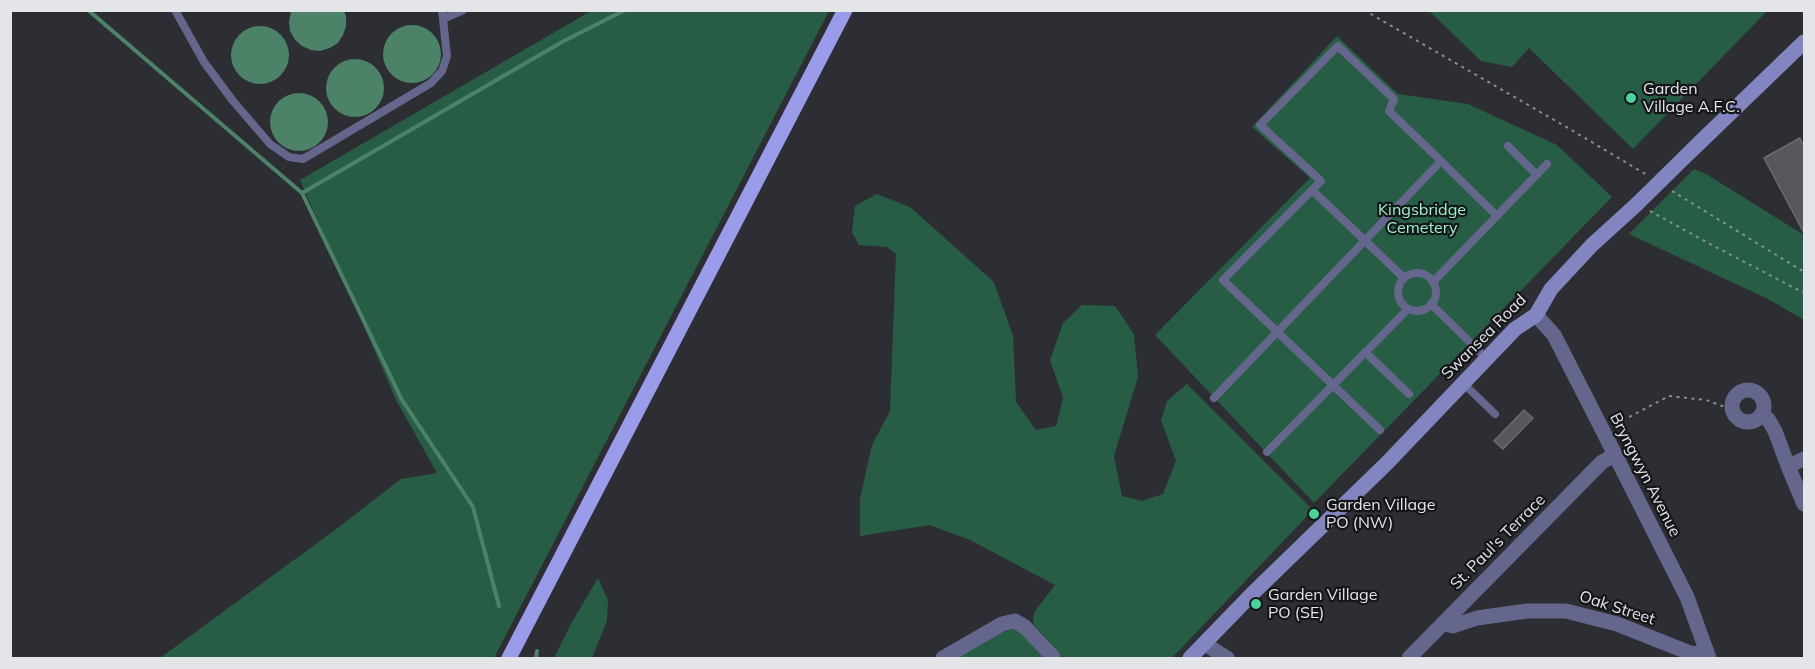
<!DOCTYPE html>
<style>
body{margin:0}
#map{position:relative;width:1815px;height:669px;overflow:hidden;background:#2d2d34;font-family:Mulish,sans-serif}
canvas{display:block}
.frame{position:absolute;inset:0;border:12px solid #e4e5e9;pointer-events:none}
</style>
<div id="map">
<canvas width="1815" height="669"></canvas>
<div class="frame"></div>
</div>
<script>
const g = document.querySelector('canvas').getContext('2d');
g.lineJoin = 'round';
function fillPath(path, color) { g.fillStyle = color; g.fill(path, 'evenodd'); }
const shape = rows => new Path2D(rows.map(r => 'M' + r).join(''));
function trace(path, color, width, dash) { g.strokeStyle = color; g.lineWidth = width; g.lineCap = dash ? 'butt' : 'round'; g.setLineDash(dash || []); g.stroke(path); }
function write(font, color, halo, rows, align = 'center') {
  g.font = font + ' Mulish,sans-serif'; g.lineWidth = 4.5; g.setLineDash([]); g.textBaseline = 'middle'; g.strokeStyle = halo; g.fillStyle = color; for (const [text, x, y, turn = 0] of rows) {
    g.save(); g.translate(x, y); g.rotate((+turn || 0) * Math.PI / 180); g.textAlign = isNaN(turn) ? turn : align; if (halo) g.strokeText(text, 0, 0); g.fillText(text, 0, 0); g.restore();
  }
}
const green = shape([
 [591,11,829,11,494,658,160,658,335,530,401,479,437,473,397,402,300,180],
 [1429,11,1767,11,1633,149,1529,48,1512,67,1481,61],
 [1337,36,1398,94,1468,104,1557,145,1612,197,1314,503,1155,335,1310,178,1252,127],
 [1694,169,1706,174,1804,235,1804,320,1768,299,1629,234],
 [877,194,910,207,994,282,1013,336,1016,402,1036,430,1056,426,1063,398,1050,360,1063,323,1082,305,1115,306,1134,334,1138,377,1114,456,1122,496,1142,501,1163,494,1176,461,1161,420,1167,401,1187,384,1313,510,1172,658,1064,658,1034,625,1033,619,1035,611,1055,585,970,540,930,525,860,536,860,499,872,445,890,411,896,254,887,247,859,245,852,232,855,206],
 [598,578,608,600,607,621,592,658,554,658,571,624],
 [1014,629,1024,631,1051,658,957,658,1003,632]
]);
const water = shape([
 [291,11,344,11,346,16,346,26,343,35,338,43,330,48,320,51,311,50,302,46,295,40,290,31,289,22],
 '383 54a29 29 0 1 1 58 0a29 29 0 1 1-58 0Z',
 '231 55a29 29 0 1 1 58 0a29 29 0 1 1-58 0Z',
 '326 88a29 29 0 1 1 58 0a29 29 0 1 1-58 0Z',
 '270 122a29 29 0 1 1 58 0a29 29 0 1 1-58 0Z'
]);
const stream = shape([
 [88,10,302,193,402,400,473,507,499,606],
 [302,193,562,42,625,10],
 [536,658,537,651]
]);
const building = shape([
 [1800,138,1804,147,1804,233,1764,158,1800,138],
 [1524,410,1533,418,1503,449,1494,441,1524,410]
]);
const path = shape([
 [1364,10,1568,128,1647,175],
 [1672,191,1804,272],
 [1650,211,1710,244,1804,293],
 [1616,424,1669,396,1706,400,1722,406,1732,406]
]);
const service = shape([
 [175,10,204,62,233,101,270,144,289,157,303,159,431,83,442,71,447,56,442,10],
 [443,19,463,10],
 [1508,146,1537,175],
 [1312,190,1404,278],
 '1398 292a19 19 0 1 1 38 0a19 19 0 1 1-38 0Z',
 [1433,282,1547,164],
 [1431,304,1486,358],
 [1365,352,1409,394],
 [1463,383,1495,414],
 [1214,398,1441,161,1497,216],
 [1380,430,1223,280,1321,181,1260,125,1338,46,1394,99,1389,111,1441,161],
 [1267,452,1408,309]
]);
const minor = shape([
 [1536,315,1554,335,1603,431,1687,597,1709,658],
 '1732 406a16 16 0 1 1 32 0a16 16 0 1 1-32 0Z',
 [1761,415,1768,419,1775,431,1788,466,1804,504],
 [1788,466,1804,459],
 [1443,623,1453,626,1477,618,1527,611,1566,611,1617,624,1690,653,1699,654,1707,652],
 [1205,644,1227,658],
 [943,658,1002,624,1015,621,1025,627,1054,658],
 [1409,658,1602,462,1615,455]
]);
const secondary = shape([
 [1693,149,1804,42],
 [1190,658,1252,594,1387,463,1515,329,1536,315,1551,289,1592,245,1637,204]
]);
const primary = shape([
 [509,658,845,10]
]);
const secondaryBridge = shape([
 [1637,204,1693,149]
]);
const markers = [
 [1631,98,6,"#4cd39b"],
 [1314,514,6,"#4cd39b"],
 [1256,604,6,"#4cd39b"]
];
const poiNames = [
 ["Garden",1643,89],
 ["Village A.F.C.",1643,107],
 ["Garden Village",1326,505],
 ["PO (NW)",1326,523],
 ["Garden Village",1268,595],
 ["PO (SE)",1268,613]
];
const parkNames = [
 ["Kingsbridge",1422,210],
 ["Cemetery",1422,228]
];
const streetNames = [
 ["Swansea Road",1484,337,-45],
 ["Bryngwyn Avenue",1645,475,63],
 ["St. Paul's Terrace",1498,542,-45],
 ["Oak Street",1617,608,18]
];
fillPath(green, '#285d45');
fillPath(water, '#4b8268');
trace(stream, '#4b8268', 4);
fillPath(building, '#57575e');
trace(building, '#6b6b73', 1.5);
trace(path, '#8c8d92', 2, [3, 4.5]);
trace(service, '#64668c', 8);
trace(minor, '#64668c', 15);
trace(secondary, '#8385c1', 15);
trace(primary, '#9a9cea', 15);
trace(secondaryBridge, '#8385c1', 15);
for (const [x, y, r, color] of markers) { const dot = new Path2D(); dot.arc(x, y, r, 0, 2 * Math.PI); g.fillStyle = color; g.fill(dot); trace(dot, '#151619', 2); }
write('16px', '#e4e5e9', '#151619', poiNames, 'left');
write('16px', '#9cf2c8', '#151619', parkNames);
write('16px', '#e4e5e9', '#151619', streetNames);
</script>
